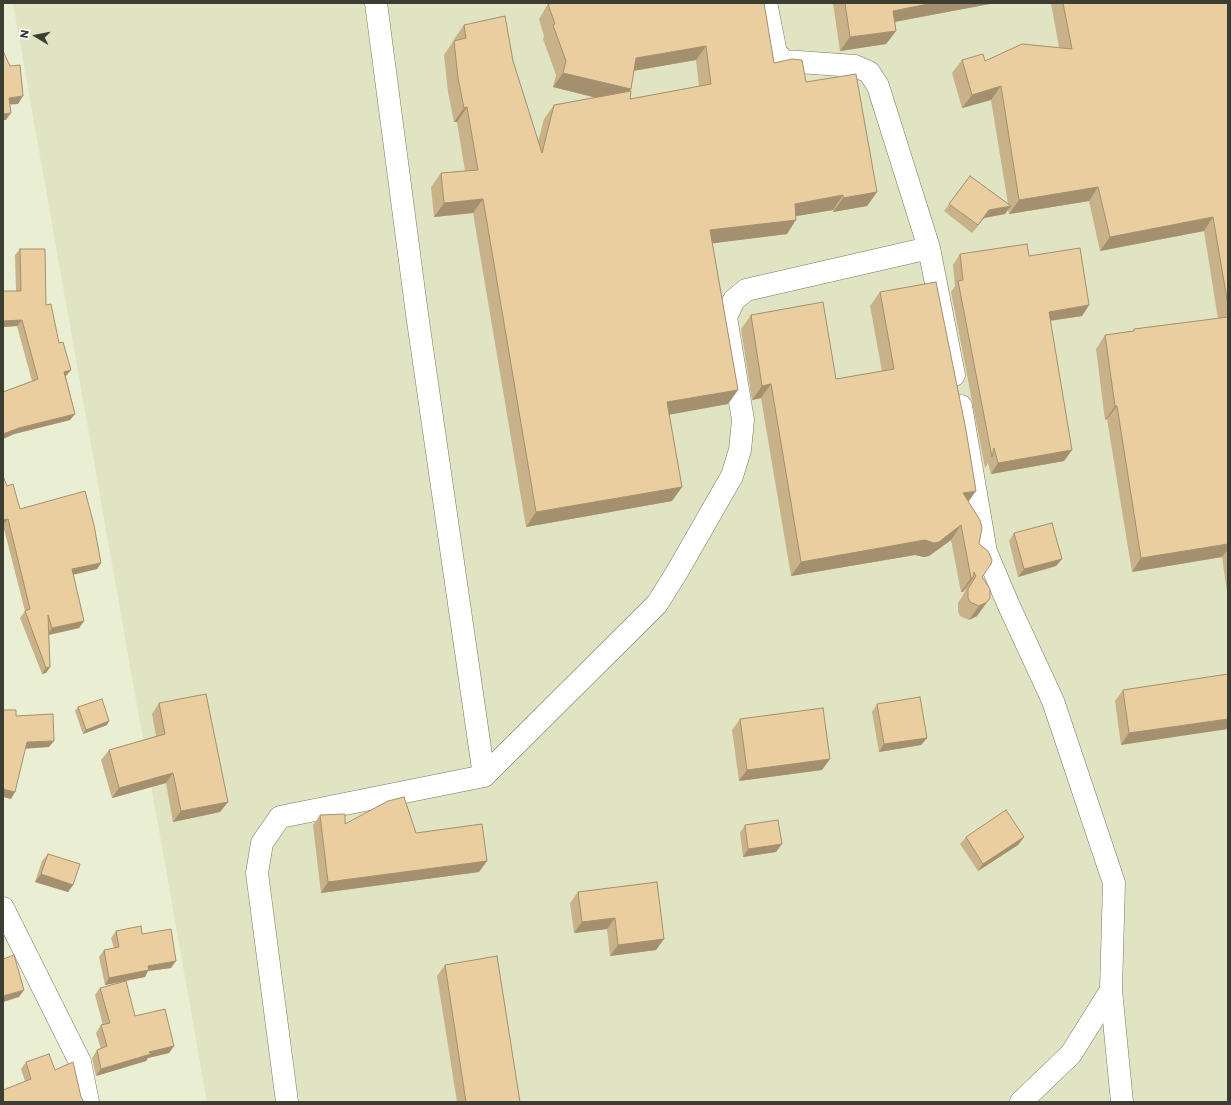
<!DOCTYPE html>
<style>
body{margin:0}
#map{position:relative;width:1231px;height:1105px;overflow:hidden;background:#eaeed3;font-family:Poppins,sans-serif}
canvas{display:block}
.frame{position:absolute;inset:0;border:4px solid #3c3d33;pointer-events:none}
.north{position:absolute;left:16px;top:16px;width:40px;height:40px;-webkit-text-stroke:3px #fff;paint-order:stroke;rotate:280deg;font-size:11px;font-weight:700;line-height:16px;text-align:center;color:#3c3d33}
.north::after{content:'';display:block;margin:auto;width:14px;height:18px;background:#3c3d33;clip-path:polygon(50% 0,100% 100%,50% 72%,0 100%)}
</style>
<div id="map">
<canvas width="1231" height="1105"></canvas>
<div class="frame"></div>
<div class="north">N</div>
</div>
<script>
const g = document.querySelector('canvas').getContext('2d');
g.lineJoin = 'round';
function fillPath(path, color) { g.fillStyle = color; g.fill(path, 'evenodd'); }
const shape = rows => new Path2D(rows.map(r => 'M' + r).join(''));
function trace(path, color, width, dash) { g.strokeStyle = color; g.lineWidth = width; g.lineCap = dash ? 'butt' : 'round'; g.setLineDash(dash || []); g.stroke(path); }
const built = shape([
 [13,3,1228,3,1228,1102,207,1102]
]);
const minor = shape([
 [376,3,417,314,484,776],
 [766,3,776,53,784,61,855,66,869,72,878,86,929,248,954,375],
 [961,406,986,552,1009,606,1053,701,1114,883,1111,990,1071,1054,1021,1102],
 [3,908,80,1062,88,1102],
 [1111,990,1122,1102],
 [287,1102,257,873,262,843,280,817,484,776,657,604,677,572,732,476,740,450,743,420,726,317,734,300,746,290,929,248]
]);
const wall = shape([
 [833,3,995,3,895,22,896,31,886,44,840,51],
 [1051,3,1228,3,1228,599,1222,557,1132,572,1107,419,1105,420,1096,349,1105,335,1133,331,1134,329,1218,319,1204,231,1100,251,1089,201,1009,214,1008,209,1005,214,984,218,972,233,944,211,970,176,1008,204,991,100,962,108,952,73,962,60,985,61,1059,47],
 [548,4,774,63,806,82,877,192,867,206,833,212,833,210,796,216,787,234,712,243,738,390,728,404,669,414,682,487,672,501,526,527,473,213,434,217,431,187,441,173,465,171,457,122,454,122,448,92,444,55,454,40,454,39,464,25,513,61,538,142,544,119,554,105,596,98,553,87,556,75,543,39,544,36,539,19],
 [696,60,699,86,630,99,630,92,634,71],
 [20,249,46,305,66,376,66,377,75,414,70,420,14,434,3,439,3,392,32,381,17,326,3,327,3,291,16,291,15,255],
 [960,254,1029,256,1089,305,1082,316,1050,321,1072,450,1064,461,991,474,988,463,985,468,951,292,955,286,953,265],
 [880,292,968,502,979,544,982,577,990,598,977,616,969,620,960,616,958,612,958,603,966,590,965,589,963,592,961,592,951,540,929,556,924,557,915,555,791,576,761,398,752,400,741,329,751,315,836,379,882,371,870,306],
 [3,476,7,486,20,509,101,563,97,569,73,575,84,621,79,628,49,635,50,667,46,673,42,674,20,618,25,611,3,525],
 [1014,533,1062,559,1056,566,1018,577,1009,541],
 [1228,674,1121,745,1115,701,1123,690],
 [159,703,228,802,220,812,173,822,166,783,112,798,101,760,109,750,156,736,152,714],
 [877,704,927,738,921,745,879,752,872,712],
 [78,707,107,725,83,734,75,711],
 [740,719,822,770,739,781,732,730],
 [320,815,345,824,416,833,487,861,479,872,321,893,313,825],
 [745,825,776,852,743,857,740,833],
 [966,837,1024,837,1018,845,978,871,960,844],
 [48,854,73,885,68,892,35,882,42,861],
 [657,882,656,950,610,956,607,929,574,933,570,903,578,892],
 [116,931,142,934,171,968,148,971,145,977,105,985,99,957,104,950,114,948,111,938],
 [445,965,520,1102,457,1102,437,976],
 [100,988,174,1046,169,1053,148,1058,146,1061,96,1076,92,1058,97,1050,101,1049,96,1033,101,1025,103,1025,95,995],
 [26,1062,55,1070,81,1097,25,1081,21,1069]
]);
const shadedWall = shape([
 [933,3,995,3,883,24,893,11],
 [896,31,886,44,840,51,850,37],
 [706,46,696,60,626,72,636,58],
 [563,73,631,89,622,104,553,87],
 [1001,86,991,100,962,108,972,95],
 [23,96,18,104,4,105,9,98],
 [467,107,457,122,454,122,464,108],
 [11,113,6,120,3,120,3,114],
 [1098,187,1089,201,1009,214,1019,200],
 [877,192,867,206,833,212,843,198],
 [843,195,833,210,785,218,795,204],
 [483,199,473,213,434,217,444,203],
 [1011,206,1005,214,984,218,972,233,989,210],
 [1213,217,1204,231,1100,251,1110,237],
 [796,220,787,234,700,245,710,230],
 [1089,305,1082,316,1041,322,1049,312],
 [22,320,17,326,3,327,3,321],
 [71,370,66,376,60,378,64,372],
 [771,384,761,398,752,400,762,386],
 [738,390,728,404,657,417,667,402],
 [1115,406,1117,406,1107,419,1105,420],
 [75,414,70,420,14,434,3,439,3,434,19,428],
 [1072,450,1064,461,991,474,998,463],
 [682,487,672,501,526,527,536,512],
 [976,491,966,505,963,493],
 [8,519,3,525,3,520],
 [961,525,951,540,929,556,924,557,915,555,791,576,801,562],
 [1228,544,1228,549,1222,557,1132,572,1141,558],
 [1062,559,1056,566,1018,577,1024,569],
 [101,563,97,569,67,576,72,569],
 [971,578,973,578,963,592,961,592],
 [987,602,977,616,969,620,979,606],
 [84,621,79,628,48,635,52,628],
 [50,667,46,673,42,674,46,668],
 [1228,719,1228,729,1121,745,1129,733],
 [109,721,107,725,83,734,86,730],
 [927,738,921,745,879,752,884,744],
 [54,741,49,747,22,749,27,742],
 [830,759,822,770,739,781,747,770],
 [173,773,166,783,112,798,119,788],
 [3,789,15,792,11,799,3,797],
 [228,802,220,812,173,822,181,811],
 [1024,837,1018,845,978,871,983,864],
 [782,844,776,852,743,857,748,849],
 [487,861,479,872,321,893,328,882],
 [41,874,73,885,68,892,35,882],
 [615,918,607,929,574,933,582,922],
 [664,939,656,950,610,956,618,945],
 [176,961,171,968,148,971,145,977,105,985,109,978,148,966],
 [24,990,19,997,3,1002,3,996],
 [174,1046,169,1053,148,1058,146,1061,96,1076,101,1069,149,1052]
]);
const building = shape([
 [557,3,764,3,774,63,792,59,802,60,806,82,856,74,877,192,843,198,843,195,795,204,796,220,710,230,738,390,667,402,682,487,536,512,483,199,444,203,441,173,478,170,467,107,464,108,458,78,454,41,466,38,464,25,505,16,513,61,542,153,554,105,631,91,630,99,711,84,706,46,636,58,631,89,563,73,566,61,553,25,555,24,548,4,557,3],
 [845,3,933,3,893,11,896,31,850,37,845,3],
 [1063,3,1228,3,1228,305,1213,217,1110,237,1098,187,1019,200,1001,86,972,95,962,60,983,54,985,61,1022,44,1072,49,1063,3],
 [3,51,10,66,20,65,23,96,9,98,11,113,3,114,3,51],
 [970,176,1011,206,989,210,978,225,949,204,970,176],
 [1027,244,1029,256,1080,248,1089,305,1049,312,1072,450,998,463,994,448,992,457,958,281,963,280,960,254,1027,244],
 [20,249,45,249,46,305,51,304,59,343,63,342,71,370,64,372,75,414,19,428,3,434,3,392,38,379,22,320,3,321,3,291,21,291,20,249],
 [936,282,966,430,976,491,963,493,980,520,982,528,979,544,988,551,992,560,991,564,982,577,990,589,990,598,987,602,979,606,970,602,968,598,968,589,976,576,974,572,973,578,971,578,961,525,939,542,934,543,925,540,801,562,771,384,762,386,751,315,823,302,836,379,894,369,880,292,936,282],
 [1228,317,1228,544,1141,558,1117,406,1115,406,1105,335,1134,331,1134,329,1228,317],
 [3,476,7,486,13,484,20,509,85,491,94,525,101,563,72,569,84,621,52,628,48,615,50,667,46,668,25,611,30,609,8,519,3,520,3,476],
 [1052,523,1062,559,1024,569,1014,533,1052,523],
 [1228,674,1228,719,1129,733,1123,690,1228,674],
 [206,694,228,802,181,811,173,773,119,788,109,750,165,734,159,703,206,694],
 [920,697,927,738,884,744,877,704,920,697],
 [102,699,109,721,86,730,78,707,102,699],
 [823,708,830,759,747,770,740,719,823,708],
 [3,710,16,710,16,716,53,714,54,741,27,742,15,792,3,789,3,710],
 [404,797,416,833,482,824,487,861,328,882,320,815,345,814,345,824,388,801,404,797],
 [1006,810,1024,837,983,864,966,837,1006,810],
 [778,820,782,844,748,849,745,825,778,820],
 [48,854,80,864,73,885,41,874,48,854],
 [657,882,664,939,618,945,615,918,582,922,578,892,657,882],
 [141,926,142,934,171,929,176,961,148,966,149,970,109,978,104,950,119,947,116,931,141,926],
 [14,955,24,990,3,996,3,959,14,955],
 [497,956,520,1102,466,1102,445,965,497,956],
 [126,981,135,1016,165,1009,174,1046,149,1052,151,1054,101,1069,97,1050,107,1046,101,1025,110,1023,100,988,126,981],
 [49,1054,55,1070,73,1062,81,1097,84,1102,3,1102,3,1090,31,1079,26,1062,49,1054]
]);
fillPath(built, '#e0e4c2');
trace(minor, '#767962', 23);
trace(minor, '#fff', 22);
fillPath(wall, '#c9b189');
fillPath(shadedWall, '#a4906f');
fillPath(building, '#eace9f');
trace(building, '#a4906f', 1);
</script>
